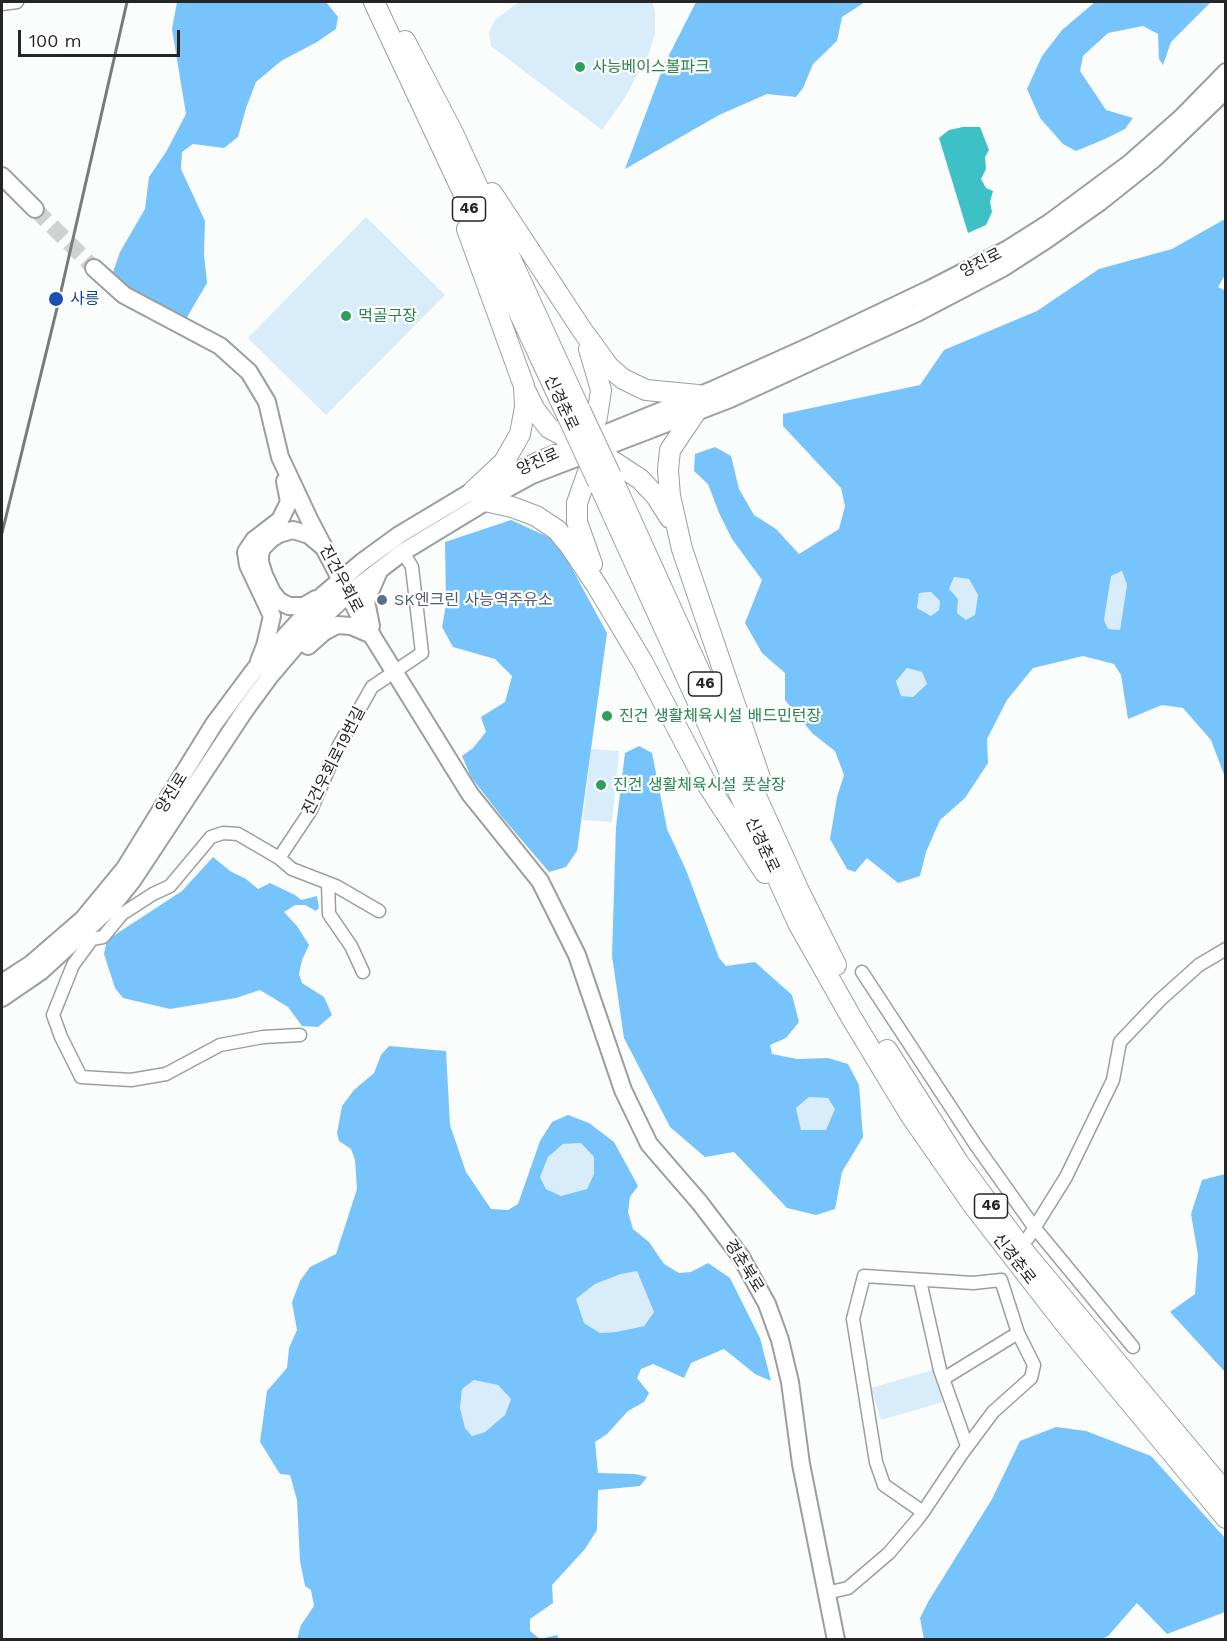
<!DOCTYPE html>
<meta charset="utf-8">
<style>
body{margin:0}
#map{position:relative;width:1227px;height:1641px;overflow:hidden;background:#fbfcfc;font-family:"Work Sans",sans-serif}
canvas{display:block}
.frame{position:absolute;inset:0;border:3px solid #252525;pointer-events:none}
.scale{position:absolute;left:18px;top:30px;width:162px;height:27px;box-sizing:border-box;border:3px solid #252525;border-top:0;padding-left:8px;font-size:18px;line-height:21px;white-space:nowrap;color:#252525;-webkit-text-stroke:4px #fff;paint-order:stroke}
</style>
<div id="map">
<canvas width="1227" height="1641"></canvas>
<div class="frame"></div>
<div class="scale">100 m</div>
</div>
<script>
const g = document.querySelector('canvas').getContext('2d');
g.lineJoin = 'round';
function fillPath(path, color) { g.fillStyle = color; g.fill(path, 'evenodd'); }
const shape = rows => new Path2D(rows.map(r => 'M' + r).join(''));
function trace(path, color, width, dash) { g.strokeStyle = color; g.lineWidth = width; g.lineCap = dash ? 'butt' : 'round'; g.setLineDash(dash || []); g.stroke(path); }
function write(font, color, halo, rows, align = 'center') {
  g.font = font + ' "Work Sans","Noto Sans KR",sans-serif'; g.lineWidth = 4.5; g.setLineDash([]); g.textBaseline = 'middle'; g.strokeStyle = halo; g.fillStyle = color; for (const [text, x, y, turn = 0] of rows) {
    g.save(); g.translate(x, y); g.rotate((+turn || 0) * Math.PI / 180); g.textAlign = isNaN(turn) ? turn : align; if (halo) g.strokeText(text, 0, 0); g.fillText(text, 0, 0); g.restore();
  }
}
const green = shape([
 [519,2,652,2,655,11,655,34,648,56,624,99,602,130,491,46,489,32,495,20],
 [366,217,445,295,326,415,248,338],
 [1122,571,1127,585,1120,630,1108,629,1104,620,1111,576],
 [954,577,969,579,978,595,975,615,966,621,957,613,949,589],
 [931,592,940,601,939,610,931,616,917,608,919,593],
 [908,668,922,672,927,684,913,697,901,696,896,680],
 [591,749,619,751,612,822,583,820],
 [809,1097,829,1098,836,1110,826,1130,801,1131,796,1108],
 [581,1143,594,1157,594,1174,587,1189,561,1196,546,1189,540,1177,548,1157,563,1144],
 [637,1270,654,1312,643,1326,616,1332,600,1333,584,1323,576,1299,595,1284,621,1274],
 [933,1370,943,1402,881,1420,871,1388],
 [474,1380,498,1385,511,1399,505,1415,485,1432,472,1436,465,1428,460,1408,462,1389]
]);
const forest = shape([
 [177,2,326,2,338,17,336,29,317,42,281,61,256,82,246,108,238,137,224,148,193,144,182,152,181,169,205,221,204,255,207,283,186,319,127,292,112,275,120,252,145,209,149,177,166,152,186,114,172,29],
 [696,2,865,2,842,17,837,41,813,64,803,88,796,97,767,94,719,115,625,169,664,65],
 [1095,2,1211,2,1171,42,1163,65,1159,59,1158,34,1143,26,1108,33,1083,56,1080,71,1106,110,1133,118,1125,129,1105,139,1076,151,1063,144,1040,118,1027,89,1042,56,1062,30],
 [1225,219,1225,275,1218,287,1226,291,1225,777,1211,740,1183,708,1162,705,1128,719,1121,675,1114,664,1083,656,1033,668,1007,700,987,739,988,763,965,798,940,820,926,852,920,876,898,883,867,858,855,872,847,869,830,839,837,797,844,775,835,751,812,733,785,700,785,673,762,653,745,623,762,580,732,539,719,513,708,484,694,471,695,454,715,447,731,456,739,489,754,515,776,529,799,554,839,529,845,506,841,488,783,426,783,414,920,385,944,350,1037,311,1099,269,1172,249],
 [1122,571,1127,585,1120,630,1108,629,1104,620,1111,576],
 [954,577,969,579,978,595,975,615,966,620,957,613,958,599,949,589],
 [931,592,940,601,939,610,931,616,917,608,919,593],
 [907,668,922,672,927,684,913,697,901,696,896,681],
 [511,520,557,541,607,633,577,851,566,867,549,872,502,817,471,777,462,756,473,748,486,732,481,717,505,702,512,676,495,659,453,647,442,627,446,605,445,542],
 [639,746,652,753,667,829,686,870,719,958,726,966,755,962,792,995,799,1022,786,1038,770,1045,772,1054,797,1059,828,1058,848,1064,859,1085,863,1137,842,1172,835,1209,816,1215,787,1208,734,1152,705,1157,670,1127,624,1038,612,956,616,827,625,753],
 [809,1097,828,1098,835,1109,826,1130,801,1130,796,1108],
 [213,857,230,871,246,879,258,889,270,883,295,895,301,900,317,896,319,908,316,911,305,905,295,905,284,912,297,926,309,945,302,960,299,974,302,983,324,997,332,1015,318,1027,302,1026,288,1007,260,990,236,998,170,1009,123,998,115,988,104,954,107,940,182,891],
 [389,1046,446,1051,450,1125,466,1172,491,1209,508,1210,518,1204,540,1141,552,1122,568,1115,589,1123,614,1142,638,1186,630,1197,628,1212,633,1229,649,1242,664,1264,679,1273,691,1272,708,1263,730,1278,760,1338,771,1381,755,1374,724,1349,691,1363,684,1378,653,1364,641,1369,637,1378,649,1393,644,1402,628,1411,607,1434,595,1442,598,1473,635,1474,647,1477,640,1486,598,1490,597,1530,585,1549,552,1585,553,1603,530,1619,530,1631,540,1639,557,1635,559,1639,297,1639,301,1625,314,1606,311,1590,305,1586,300,1561,297,1500,290,1475,280,1474,260,1442,267,1391,287,1368,289,1348,297,1330,292,1302,300,1281,310,1267,336,1254,357,1189,355,1160,351,1149,339,1141,337,1133,342,1106,354,1090,374,1073,381,1055],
 [581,1143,594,1157,594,1174,587,1189,561,1196,546,1189,540,1177,548,1157,563,1144],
 [637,1271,654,1312,644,1326,616,1332,600,1333,584,1323,576,1299,595,1284,621,1274],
 [474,1380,498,1385,511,1399,505,1415,485,1432,472,1436,465,1428,460,1408,462,1389],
 [1225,1174,1225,1372,1170,1312,1195,1294,1198,1255,1191,1214,1202,1180],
 [1056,1427,1086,1431,1151,1456,1225,1538,1225,1612,1167,1634,1137,1603,1108,1636,1102,1639,924,1639,920,1618,928,1602,992,1499,1020,1441]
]);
const water = shape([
 [963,127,980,127,989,150,985,157,986,169,981,179,986,188,993,191,990,202,992,212,986,225,968,233,939,138,949,130]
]);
const secondaryTunnel = shape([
 [35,209,94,268]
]);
const minor = shape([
 [2,4,17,2],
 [279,858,311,810,338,747,372,687,422,653,412,567,403,552],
 [328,883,329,914,351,946,363,972],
 [862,972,975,1144,1034,1227,1133,1347],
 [300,1035,263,1037,220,1045,166,1074,131,1080,81,1077,61,1037,53,1015,73,965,92,939,103,937,122,914,153,894,170,886,211,837,223,833,238,834,279,858,292,869,336,886,379,911],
 [1028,1238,1066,1177,1113,1080,1120,1042,1160,1000,1199,965,1226,949],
 [920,1281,940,1370,967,1446],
 [943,1379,1018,1333],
 [826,1593,848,1588,889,1553,917,1520,923,1512,961,1455,993,1412,1031,1378,1034,1365,1018,1333,1001,1280,973,1283,864,1276,853,1319,876,1462,884,1485,923,1512]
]);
const secondary = shape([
 [2,176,35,209],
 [94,268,124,295,220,346,249,372,267,402,280,457,309,519,358,613,470,794,540,881,577,955,623,1090,649,1144,700,1203,741,1257,767,1304,780,1340,790,1382,801,1464,836,1640],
 [316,599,304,606,289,606,279,601,272,592,264,575,260,562,260,555,262,548,271,539,279,534,293,530,309,535,322,546],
 [371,626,366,601,379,571],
 [308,646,324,632,337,625,351,626,372,635],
 [259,661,265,646,272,616,248,565,246,552,254,540,280,520,289,502,285,481],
 [2,983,31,964,83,919,125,868,214,724,255,669,323,595,362,562,399,535,469,493,543,459,710,391,810,346,930,289,1008,249,1049,223,1130,163,1182,117,1226,72],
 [2,998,40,972,111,907,132,881,245,710,270,676,310,629,348,594,403,552,510,487,532,475,730,399,917,313,1001,269,1046,240,1100,202,1154,159,1226,90]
]);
const trunk = shape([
 [374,2,567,415],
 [405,41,453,133,580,410],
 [492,193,582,330,609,367,623,379,646,390,698,395],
 [467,229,524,386,525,407,520,434,504,462,473,491],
 [589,349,601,390,597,417,589,441,595,453,608,458,640,479,656,496,670,518],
 [526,392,535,410,549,428,562,435,589,441],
 [695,413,670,450,668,470,670,496,682,549,760,778],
 [611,476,799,891,836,965],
 [598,482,798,923,851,1017,911,1116,973,1205,1066,1325,1226,1518],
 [485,501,512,507,536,516,557,530,570,546,597,586,643,663,705,781,765,873],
 [592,564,577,522,577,503,594,455],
 [887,1050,958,1162,1026,1254,1226,1493]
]);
const rail = shape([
 [2,533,59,300,127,2]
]);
const trunkBridge = shape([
 [580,410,611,476],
 [567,415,598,482]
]);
const markers = [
 [580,67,6,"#2e9e5b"],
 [56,299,8,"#1a4fb4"],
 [346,316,6,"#2e9e5b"],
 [382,600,6,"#5c6f8a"],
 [607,716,6,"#2e9e5b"],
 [601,785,6,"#2e9e5b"]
];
const shields = [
 [469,209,33],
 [705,684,33],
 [991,1206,33]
];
const shieldNames = [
 ["46",469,209],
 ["46",705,684],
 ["46",991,1206]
];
const leisureNames = [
 ["사능베이스볼파크",592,67],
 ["먹골구장",358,316],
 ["진건 생활체육시설 배드민턴장",619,716],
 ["진건 생활체육시설 풋살장",613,785]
];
const streetNames = [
 ["양진로",981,263,-27],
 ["신경춘로",561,403,65],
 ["양진로",538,462,-24],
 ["진건우회로",341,579,62],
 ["진건우회로19번길",334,761,-63],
 ["양진로",172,793,-58],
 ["신경춘로",762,845,65],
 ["신경춘로",1014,1259,52],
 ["경춘북로",744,1266,58]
];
const transitNames = [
 ["사릉",70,299]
];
const serviceNames = [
 ["SK엔크린 사능역주유소",394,600]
];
fillPath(green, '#d9ecfa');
fillPath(forest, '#77c3fc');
fillPath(water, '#3dc1c6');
trace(secondaryTunnel, '#d0d1d1', 16, [16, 8]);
trace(minor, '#9d9e9e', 15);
trace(secondary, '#9d9e9e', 20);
trace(trunk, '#9d9e9e', 22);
trace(minor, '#fff', 12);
trace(secondary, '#fff', 16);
trace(trunk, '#fff', 20);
trace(rail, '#797a7a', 3);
trace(trunkBridge, '#9d9e9e', 22, []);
trace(trunkBridge, '#fff', 20);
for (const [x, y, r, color] of markers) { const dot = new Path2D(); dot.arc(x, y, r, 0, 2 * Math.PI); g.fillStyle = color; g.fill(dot); trace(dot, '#fff', 2); }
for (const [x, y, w] of shields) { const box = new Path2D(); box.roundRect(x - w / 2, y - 12, w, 24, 4.5); g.fillStyle = '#fff'; g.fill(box); trace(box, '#252525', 1.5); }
write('bold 15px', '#252525', null, shieldNames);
write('16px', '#27864d', '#fff', leisureNames, 'left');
write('16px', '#252525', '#fff', streetNames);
write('16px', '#164399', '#fff', transitNames, 'left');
write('16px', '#4e5e75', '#fff', serviceNames, 'left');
</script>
